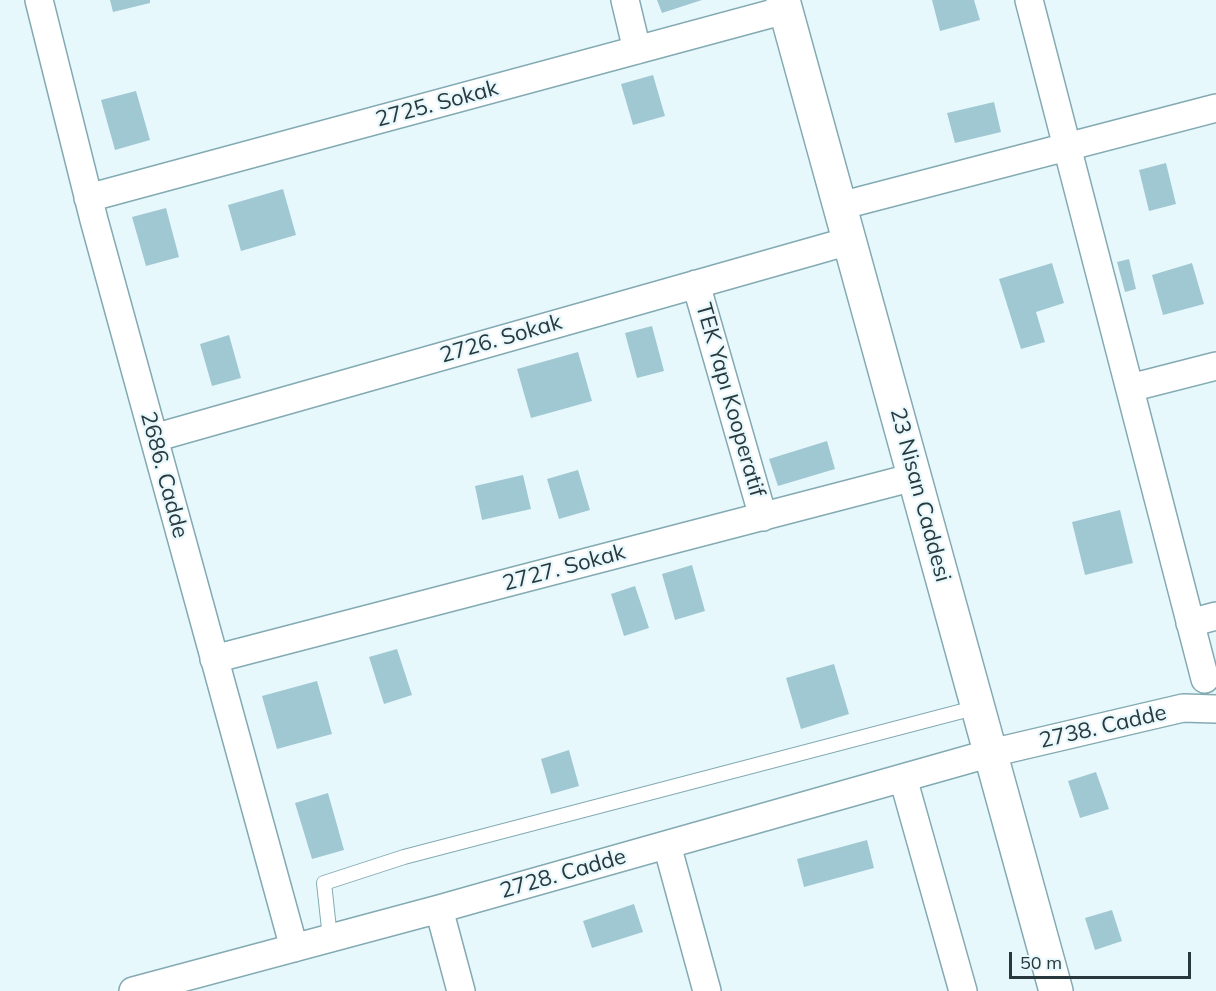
<!DOCTYPE html>
<meta charset="utf-8">
<style>
body{margin:0}
#map{position:relative;width:1216px;height:991px;overflow:hidden;background:#e7f8fc;font-family:Mulish,sans-serif}
canvas{display:block}
.scale{position:absolute;left:1009px;top:952px;width:182px;height:27px;box-sizing:border-box;border:3px solid #28383c;border-top:0;padding-left:8px;font-size:18px;line-height:21px;white-space:nowrap;color:#28383c;-webkit-text-stroke:4px #e7f8fc;paint-order:stroke}
</style>
<div id="map">
<canvas width="1216" height="991"></canvas>
<div class="scale">50 m</div>
</div>
<script>
const g = document.querySelector('canvas').getContext('2d');
g.lineJoin = 'round';
function fillPath(path, color) { g.fillStyle = color; g.fill(path, 'evenodd'); }
const shape = rows => new Path2D(rows.map(r => 'M' + r).join(''));
function trace(path, color, width, dash) { g.strokeStyle = color; g.lineWidth = width; g.lineCap = dash ? 'butt' : 'round'; g.setLineDash(dash || []); g.stroke(path); }
function write(font, color, halo, rows, align = 'center') {
  g.font = font + ' Mulish,sans-serif'; g.lineWidth = 4.5; g.setLineDash([]); g.textBaseline = 'middle'; g.strokeStyle = halo; g.fillStyle = color; for (const [text, x, y, turn = 0] of rows) {
    g.save(); g.translate(x, y); g.rotate((+turn || 0) * Math.PI / 180); g.textAlign = isNaN(turn) ? turn : align; if (halo) g.strokeText(text, 0, 0); g.fillText(text, 0, 0); g.restore();
  }
}
const building = shape([
 [110,0,150,0,150,3,113,12],
 [657,0,702,0,662,13],
 [932,0,974,0,980,20,940,31],
 [653,75,665,116,633,125,621,84],
 [136,91,150,140,115,150,101,100],
 [994,102,1001,132,955,143,947,113],
 [1166,163,1176,204,1149,211,1139,170],
 [283,189,296,235,241,251,228,205],
 [166,208,179,257,146,266,132,217],
 [1129,259,1136,289,1125,292,1117,262],
 [1052,263,1064,303,1036,312,1045,342,1021,349,999,279],
 [1192,263,1204,304,1163,315,1152,275],
 [652,326,664,371,637,378,625,333],
 [229,335,241,378,212,386,200,344],
 [578,352,592,401,531,418,517,369],
 [827,441,835,469,778,486,769,459],
 [578,470,590,510,559,519,547,479],
 [523,475,531,509,482,520,475,486],
 [1120,510,1133,563,1085,575,1072,522],
 [692,565,705,611,675,620,662,574],
 [635,586,649,628,624,636,611,594],
 [397,649,412,695,384,704,369,657],
 [834,664,849,714,801,729,786,678],
 [317,681,332,734,277,749,262,696],
 [569,750,579,786,551,794,541,759],
 [1096,772,1109,809,1080,818,1068,781],
 [328,793,344,850,312,859,295,803],
 [867,840,874,868,804,887,797,859],
 [634,904,643,932,592,948,583,921],
 [1112,910,1122,941,1095,950,1085,918]
]);
const lane = shape([
 [330,938,324,883,404,857,978,707]
]);
const street = shape([
 [39,0,94,220,294,948],
 [625,0,637,50],
 [1029,0,1205,679],
 [88,198,785,10],
 [840,206,1216,108],
 [696,284,763,517],
 [1130,388,1216,366],
 [154,438,849,241],
 [1190,623,1216,616],
 [214,659,914,477],
 [903,778,963,991],
 [667,845,707,991],
 [439,909,461,991],
 [133,991,439,909,991,753,1183,708,1216,709]
]);
const secondary = shape([
 [783,0,1056,991]
]);
const streetNames = [
 ["2725. Sokak",437,104,-15],
 ["2726. Sokak",501,339,-16],
 ["TEK Yapı Kooperatif",730,400,74],
 ["2686. Cadde",164,475,75],
 ["23 Nisan Caddesi",920,495,75],
 ["2727. Sokak",564,568,-15],
 ["2738. Cadde",1103,727,-13],
 ["2728. Cadde",563,874,-16]
];
fillPath(building, '#a0c8d2');
trace(lane, '#83aab3', 16);
trace(street, '#83aab3', 30);
trace(secondary, '#83aab3', 36);
trace(lane, '#fff', 14);
trace(street, '#fff', 27);
trace(secondary, '#fff', 33);
write('22px', '#28383c', '#e7f8fc', streetNames);
</script>
